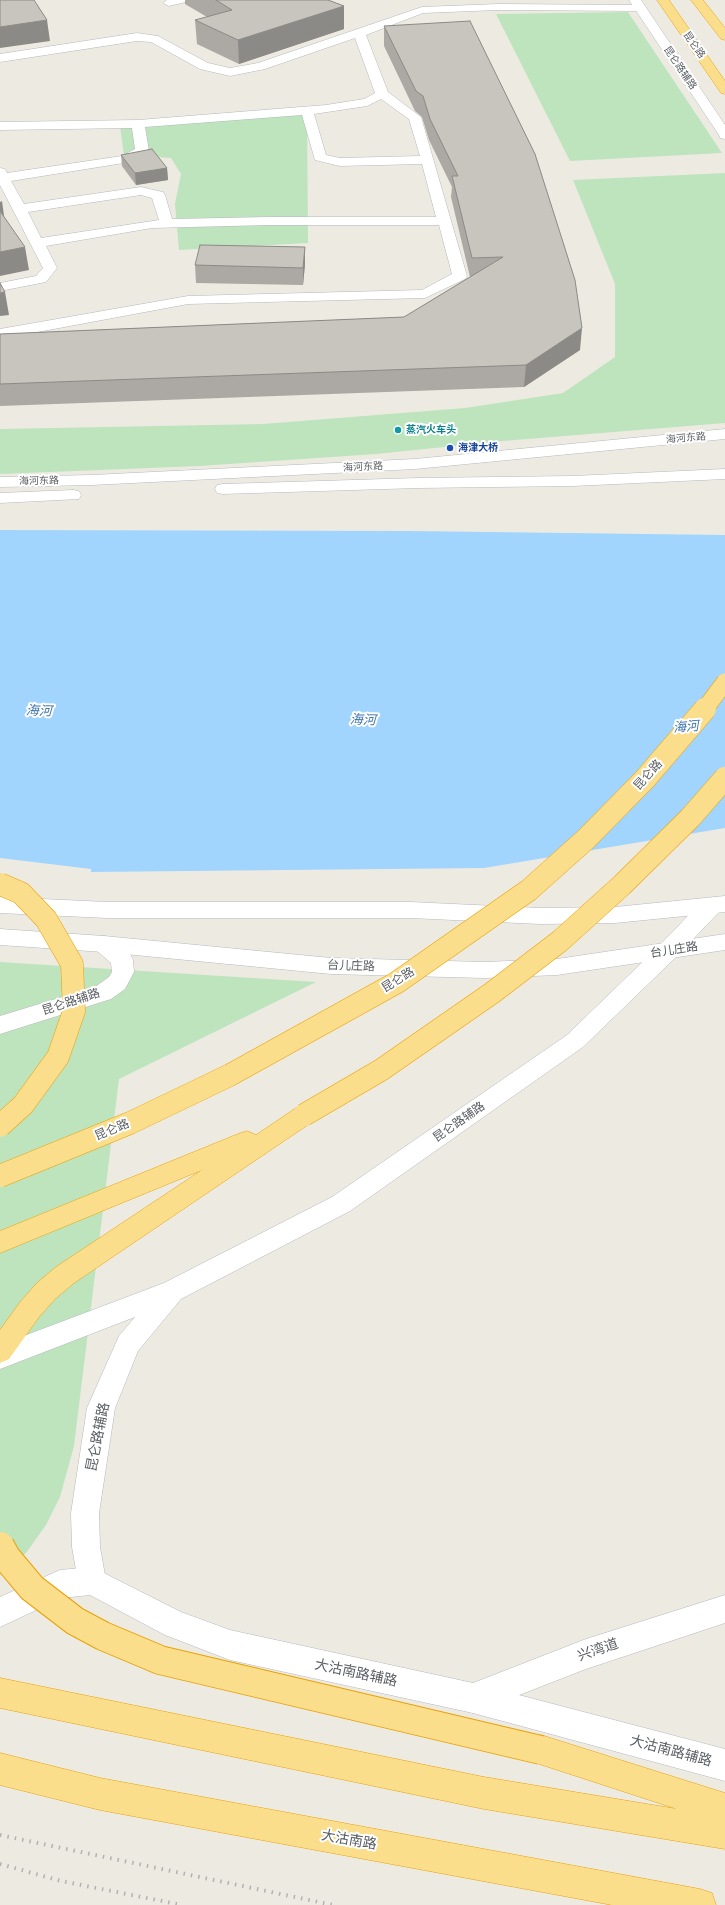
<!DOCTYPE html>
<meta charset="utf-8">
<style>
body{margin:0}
canvas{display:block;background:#edeae2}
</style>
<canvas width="725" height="1905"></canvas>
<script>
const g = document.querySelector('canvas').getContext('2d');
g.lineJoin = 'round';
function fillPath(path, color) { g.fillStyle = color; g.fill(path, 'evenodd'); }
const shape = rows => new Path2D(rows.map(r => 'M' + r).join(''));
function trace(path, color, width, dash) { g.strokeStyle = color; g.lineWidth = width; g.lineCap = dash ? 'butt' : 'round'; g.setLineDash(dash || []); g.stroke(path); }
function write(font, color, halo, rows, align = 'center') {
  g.font = font + ' Mulish,"Noto Sans SC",sans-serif'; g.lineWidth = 4; g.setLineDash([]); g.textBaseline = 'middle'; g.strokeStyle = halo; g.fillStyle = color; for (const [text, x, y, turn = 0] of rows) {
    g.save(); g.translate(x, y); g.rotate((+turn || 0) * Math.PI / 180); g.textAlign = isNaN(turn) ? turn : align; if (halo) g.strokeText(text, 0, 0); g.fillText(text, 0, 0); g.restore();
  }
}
const green = shape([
 [628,12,722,153,570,161,496,14],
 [307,114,308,243,179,250,175,204,181,174,171,158,124,155,120,127],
 [725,173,725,423,503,441,376,454,200,466,0,474,0,429,263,424,465,408,563,393,615,357,615,284,573,180],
 [0,962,316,982,119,1079,74,1446,60,1497,46,1525,26,1553,0,1575]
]);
const water = shape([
 [0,530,409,531,725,535,725,828,484,868,91,872,91,869,0,858]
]);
const street = shape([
 [167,0,188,0,186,2,169,6,163,3,167,0],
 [498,4,640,5,646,8,640,11,498,10,423,13,366,35,388,92,421,117,467,276,465,279,425,298,188,304,0,339,0,329,188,296,422,290,452,274,439,225,269,225,152,228,46,246,57,268,46,282,0,291,0,283,36,276,43,268,0,185,0,168,5,169,7,173,122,156,135,149,132,128,0,130,0,122,138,120,326,105,364,99,375,93,355,38,265,69,230,76,200,69,151,42,137,41,0,62,0,54,137,33,158,36,208,63,230,68,258,63,422,7,498,4],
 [381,99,409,119,420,156,340,158,326,155,314,114,367,106,381,99],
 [302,115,315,160,340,166,422,164,436,217,269,217,172,219,165,195,163,192,158,191,141,187,24,204,11,181,130,162,147,154,149,151,145,127,302,115],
 [141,195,152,198,159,220,41,238,28,212,141,195],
 [711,898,719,900,722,906,719,912,675,958,583,1047,350,1211,181,1299,138,1351,115,1408,99,1513,100,1547,106,1581,102,1591,92,1595,82,1591,78,1581,72,1547,71,1513,87,1408,119,1336,135,1317,0,1369,0,1345,164,1283,332,1197,567,1035,659,946,703,900,711,898],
 [104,936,112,938,130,954,133,960,134,972,125,989,111,999,0,1034,0,1016,95,987,109,977,112,972,111,963,96,950,93,944,96,938,104,936],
 [725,1595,725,1623,586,1669,473,1713,462,1709,458,1698,462,1687,473,1683,586,1639,725,1595]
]);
const secondary = shape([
 [629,0,641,0,725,125,725,139,720,138,719,135,629,0],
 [725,429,725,439,415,469,92,485,0,487,0,477,92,475,415,459,725,429],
 [725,469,725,479,573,486,418,488,223,494,217,493,215,489,217,485,223,484,418,478,573,476,725,469],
 [73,490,79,491,81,495,79,499,0,503,0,493,73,490],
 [725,896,725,912,615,923,540,924,410,918,107,918,0,913,0,897,107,902,410,902,540,908,615,907,725,896],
 [0,929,104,936,331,958,485,962,557,959,725,934,725,950,557,975,485,978,331,974,104,952,0,945,0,929],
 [92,1567,181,1612,230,1630,473,1683,725,1749,725,1781,473,1713,230,1660,165,1635,90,1595,62,1598,0,1627,0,1597,60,1570,92,1567]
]);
const highway = shape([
 [657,0,669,0,725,81,725,94,721,93,657,0],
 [691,0,703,0,725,28,725,40,721,39,691,0],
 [304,1105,312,1108,316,1115,312,1122,74,1283,55,1299,39,1317,9,1359,0,1363,0,1330,21,1301,37,1283,56,1267,202,1170,0,1253,0,1231,238,1134,247,1131,256,1135,296,1108,304,1105],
 [0,1678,484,1777,677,1809,530,1761,526,1750,530,1739,541,1735,725,1793,725,1849,484,1809,0,1708,0,1678],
 [0,1753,100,1778,700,1889,712,1893,716,1905,612,1905,100,1810,0,1785,0,1753]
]);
const rail = shape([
 [0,1835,333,1905],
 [0,1864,61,1881,182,1905]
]);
const highwayBridgeFar2 = shape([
 [704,710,725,682]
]);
const highwayBridgeFar1 = shape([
 [0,884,21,893,46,919,72,964,74,1011,58,1057,23,1105,0,1126],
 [304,1115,381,1070,492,993,560,941,622,885,690,818,725,778],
 [0,1176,130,1123,230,1075,396,983,529,890,586,839,645,779,705,709]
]);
const highwayBridge = shape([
 [0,1546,6,1557,32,1588,75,1621,103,1636,160,1660,541,1750]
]);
const wall = shape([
 [185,0,328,0,344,6,344,29,239,64,197,44,195,20,207,17,185,4],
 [384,26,580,350,524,387,0,406,0,334,404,317,470,277,451,197,452,187,429,140,422,117,415,111,384,46],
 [121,155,167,168,168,180,136,185,122,166],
 [305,247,305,264,303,285,196,283,195,265]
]);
const shadedWall = shape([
 [344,6,344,29,239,64,238,40],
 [47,20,50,41,0,48,0,27],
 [167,168,168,180,136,185,135,173],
 [2,201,5,223,0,224,0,202],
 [25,247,29,270,0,276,0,252],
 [305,247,305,264,303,285,303,268],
 [5,292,9,315,0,316,0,293],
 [582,328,580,350,524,387,526,365]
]);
const building = shape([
 [0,0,34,0,47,20,0,27,0,0],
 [216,0,328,0,344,6,238,40,195,20,232,10,216,0],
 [470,21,535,154,575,280,582,328,526,365,0,384,0,334,404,317,503,257,472,258,452,176,458,176,430,119,423,96,416,91,384,26,470,21],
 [152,149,167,168,135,173,121,155,152,149],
 [0,211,25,247,0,252,0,211],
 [200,245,305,247,303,268,195,265,200,245],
 [0,283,5,292,0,293,0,283]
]);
const markers = [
 [398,430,4,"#0f9aa8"],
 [450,448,4,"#1a4fb4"]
];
const farStreetnames = [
 ["昆仑路",694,45,55],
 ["昆仑路辅路",680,68,56],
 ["海河东路",686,438,-5],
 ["海河东路",363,467,-3],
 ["海河东路",39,481,-1]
];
const farCulturenames = [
 ["蒸汽火车头",406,430]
];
const farTransitnames = [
 ["海津大桥",458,448]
];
const streetNames = [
 ["昆仑路",648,775,-48],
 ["台儿庄路",674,950,-9],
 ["台儿庄路",351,966,2],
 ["昆仑路",398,980,-32],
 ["昆仑路辅路",71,1002,-18],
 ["昆仑路辅路",459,1122,-35],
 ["昆仑路",112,1130,-23]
];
const waterNames = [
 ["海河",39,711,2],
 ["海河",363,720,2],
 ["海河",686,727,-5]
];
const nearStreetnames = [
 ["昆仑路辅路",98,1437,-79],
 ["兴湾道",598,1650,-19],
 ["大沽南路辅路",356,1673,12],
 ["大沽南路辅路",671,1751,15],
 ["大沽南路",349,1840,10]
];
fillPath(green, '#bee4be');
fillPath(water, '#a2d5fd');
trace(street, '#b4b8bc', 1);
trace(secondary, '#b5b9be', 1);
trace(highway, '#e9a206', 1);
fillPath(street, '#fff');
fillPath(secondary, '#fff');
fillPath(highway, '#fade8b');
trace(rail, '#b1b2b2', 4, [1.5, 6]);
trace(highwayBridgeFar2, '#e9a206', 18, []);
trace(highwayBridgeFar1, '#e9a206', 23, []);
trace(highwayBridge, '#e9a206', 30, []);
trace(highwayBridgeFar2, '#fade8b', 17);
trace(highwayBridgeFar1, '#fade8b', 22);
trace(highwayBridge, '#fade8b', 28);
fillPath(wall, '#aca9a4');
fillPath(shadedWall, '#8c8a86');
fillPath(building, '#c8c5bf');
trace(building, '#8c8a86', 1);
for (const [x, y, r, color] of markers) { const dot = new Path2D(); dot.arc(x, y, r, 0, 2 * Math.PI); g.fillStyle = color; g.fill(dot); trace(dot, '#fff', 1.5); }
write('10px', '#5a5e62', '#fff', farStreetnames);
write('bold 10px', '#0d838f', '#fff', farCulturenames, 'left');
write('bold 10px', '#164399', '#fff', farTransitnames, 'left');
write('12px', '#5a5e62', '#fff', streetNames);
write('italic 13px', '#4076ae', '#fff', waterNames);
write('14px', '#5a5e62', '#fff', nearStreetnames);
</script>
